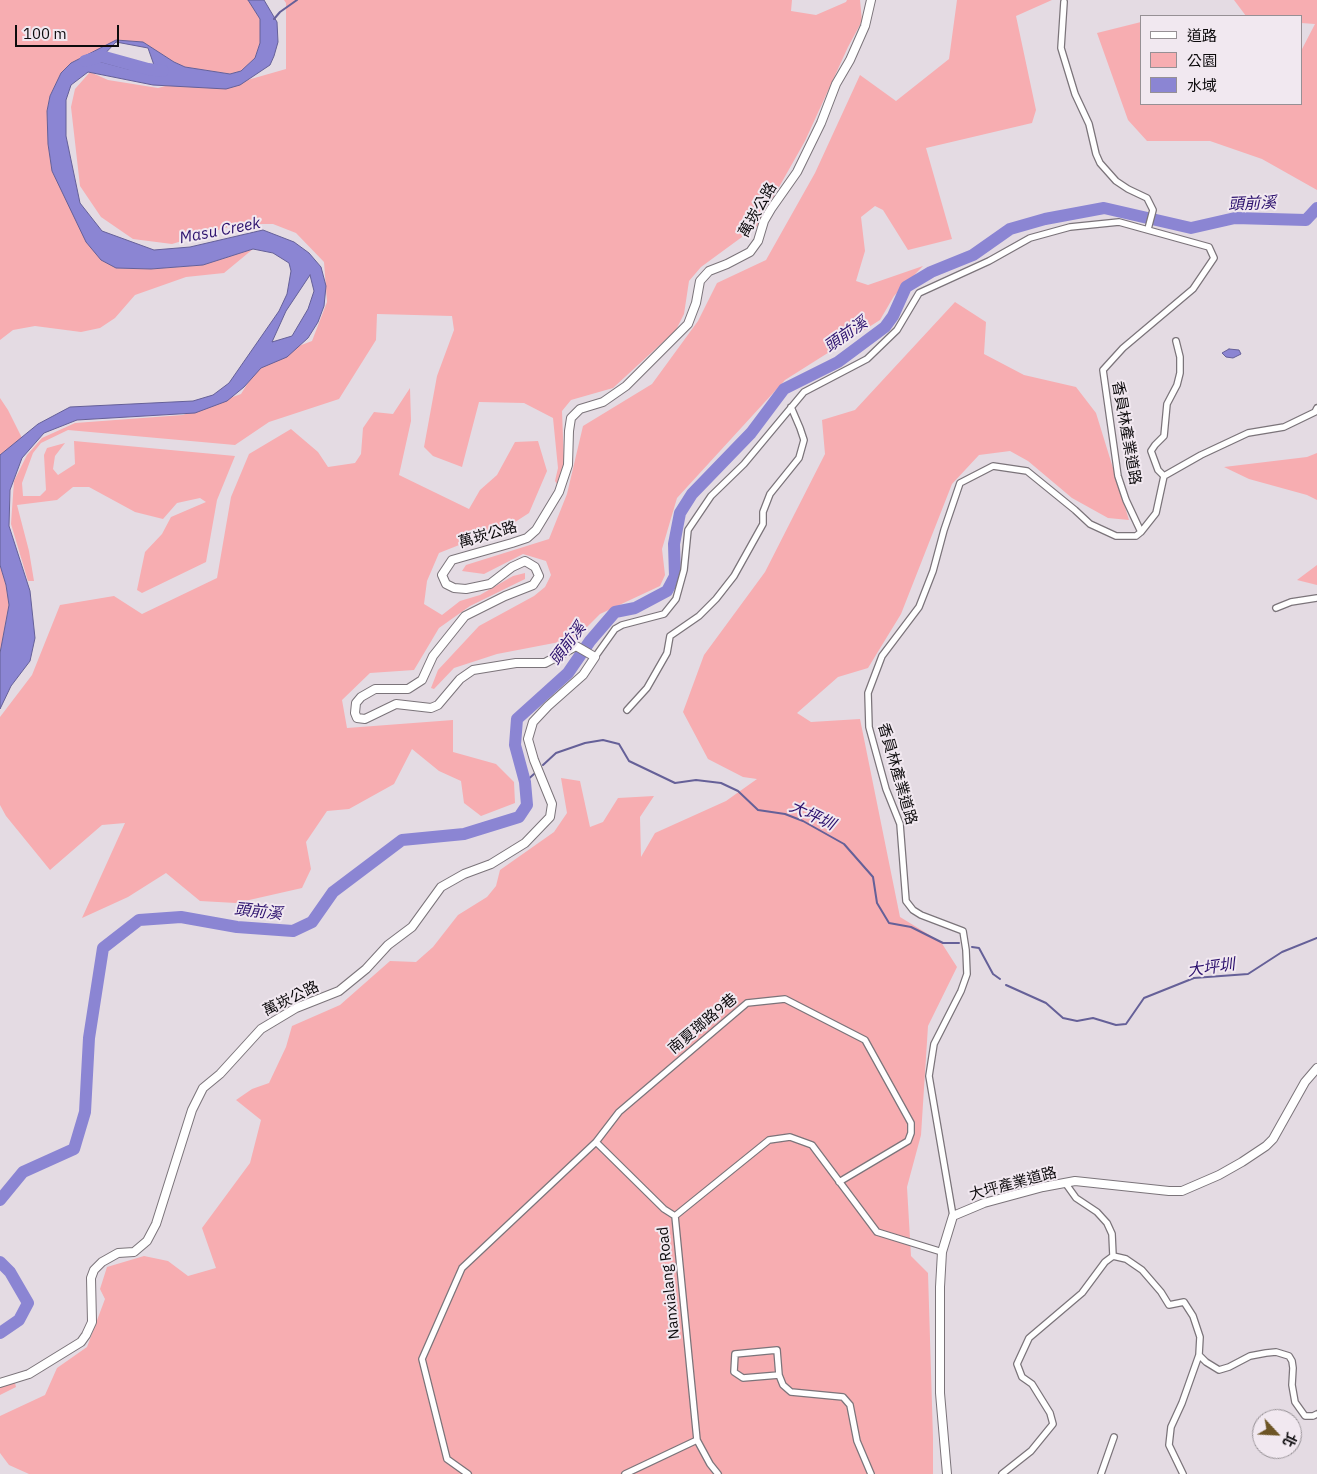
<!DOCTYPE html>
<meta charset="utf-8">
<style>
body{margin:0}
#map{position:relative;width:1317px;height:1474px;overflow:hidden;background:#e4dbe3;font-family:"IBM Plex Sans","Noto Sans TC",sans-serif}
canvas{display:block}
.legend{position:absolute;left:1140px;top:15px;width:162px;height:90px;box-sizing:border-box;background:#f1e8f0;border:1px solid #969095;margin:0;padding:6px 9px;list-style:none;font-size:15px;color:#0d0b0d}
.legend li{display:flex;align-items:center;gap:10px;height:25px}
.legend b{width:25px;border:1px solid #969095}
.north{position:absolute;left:1252px;top:1409px;width:50px;height:50px;box-sizing:border-box;background:#f1e8f0;border:1px solid #969095;border-radius:50%;rotate:115deg;font-size:14px;font-weight:700;line-height:20px;text-align:center;color:#0d0b0d}
.north::after{content:'';display:block;margin:auto;width:18px;height:22px;background:#6d5525;clip-path:polygon(50% 0,100% 100%,50% 72%,0 100%)}
.scale{position:absolute;left:15px;top:25px;width:104px;height:22px;box-sizing:border-box;border:2px solid #0d0b0d;border-top:0;padding-left:6px;font-size:15px;line-height:18px;white-space:nowrap;color:#0d0b0d;-webkit-text-stroke:4px #f1e8f0;paint-order:stroke}
</style>
<div id="map">
<canvas width="1317" height="1474"></canvas>
<ul class="legend">
<li><b style="height:6px;background:#fff"></b>道路</li>
<li><b style="height:14px;background:#f7adb1"></b>公園</li>
<li><b style="height:14px;background:#8b85d3"></b>水域</li>
</ul>
<div class="north">北</div>
<div class="scale">100 m</div>
</div>
<script>
const g = document.querySelector('canvas').getContext('2d');
g.lineJoin = 'round';
function fillPath(path, color) { g.fillStyle = color; g.fill(path, 'evenodd'); }
const shape = rows => new Path2D(rows.map(r => 'M' + r).join(''));
function trace(path, color, width, dash) { g.strokeStyle = color; g.lineWidth = width; g.lineCap = dash ? 'butt' : 'round'; g.setLineDash(dash || []); g.stroke(path); }
function write(font, color, halo, rows, align = 'center') {
  g.font = font + ' "IBM Plex Sans","Noto Sans TC",sans-serif'; g.lineWidth = 4; g.setLineDash([]); g.textBaseline = 'middle'; g.strokeStyle = halo; g.fillStyle = color; for (const [text, x, y, turn = 0] of rows) {
    g.save(); g.translate(x, y); g.rotate((+turn || 0) * Math.PI / 180); g.textAlign = isNaN(turn) ? turn : align; if (halo) g.strokeText(text, 0, 0); g.fillText(text, 0, 0); g.restore();
  }
}
const green = shape([
 [0,0,248,0,260,19,260,43,255,58,241,71,231,74,185,67,174,62,143,42,116,40,71,63,61,73,50,96,47,111,48,144,52,171,116,268,151,269,203,265,253,249,224,273,186,277,135,295,115,318,100,328,81,332,35,326,13,330,0,340],
 [284,0,792,0,791,11,816,15,846,2,847,0,860,0,862,21,848,47,805,141,757,226,701,267,689,281,684,314,676,330,613,388,571,400,562,411,564,464,561,476,557,484,555,481,558,468,553,418,524,403,479,402,462,467,433,456,424,447,437,376,454,330,452,316,377,314,376,340,339,399,269,422,235,445,68,430,41,443,33,453,22,483,23,496,40,496,46,490,44,455,47,448,65,443,55,456,53,469,58,475,75,464,74,441,235,456,217,500,206,562,142,593,137,590,145,552,162,534,171,517,206,502,200,498,177,503,163,519,135,512,89,487,73,487,57,500,17,505,29,551,34,581,28,581,11,524,14,481,27,455,42,438,75,423,183,415,241,394,262,360,312,341,327,302,324,262,296,233,273,224,238,224,172,244,133,239,101,217,80,186,71,107,75,89,90,72,108,80,158,88,199,77,237,83,286,69,286,3],
 [957,0,1052,0,1016,16,1036,110,1032,123,926,148,952,239,908,250,883,210,875,206,861,217,865,251,856,281,868,285,923,266,894,296,880,320,785,380,677,498,662,549,665,575,660,586,600,614,575,639,497,654,454,668,434,689,431,688,438,670,479,626,534,596,545,587,551,575,546,561,523,554,484,574,462,571,466,565,549,539,567,494,583,426,652,384,698,321,717,283,766,260,815,173,860,75,896,101,949,59],
 [1234,0,1317,0,1317,190,1262,159,1210,141,1147,141,1128,120,1097,33,1141,22,1141,104,1301,104,1301,51,1315,24,1301,23,1301,16,1246,16],
 [955,302,986,322,984,354,1024,375,1076,387,1096,413,1129,520,1108,518,1072,498,1028,461,1010,451,979,455,952,484,901,614,868,668,838,677,797,713,811,722,860,719,900,917,941,942,957,967,928,1026,921,1135,907,1187,911,1256,928,1273,933,1438,933,1474,29,1474,9,1465,0,1453,0,1416,45,1395,57,1368,87,1347,105,1299,100,1289,107,1267,144,1256,168,1261,188,1276,216,1268,202,1228,250,1163,261,1120,236,1100,252,1089,269,1083,286,1047,292,1026,340,1005,390,961,416,962,433,947,458,915,487,897,496,886,500,870,554,832,567,813,561,778,580,781,590,827,603,822,618,798,654,796,640,817,641,857,655,833,726,801,757,779,743,777,708,759,683,712,704,655,765,572,825,454,822,420,855,410],
 [410,388,411,421,399,475,469,509,480,490,497,475,515,442,538,441,547,471,529,513,512,524,439,553,427,581,424,604,442,615,460,601,480,595,513,576,525,573,525,579,470,606,439,628,414,670,370,673,342,700,347,728,453,720,453,752,496,764,514,782,515,803,481,816,464,803,461,781,439,771,412,749,394,784,349,809,327,811,306,842,311,869,302,888,236,903,200,901,166,873,128,897,82,918,125,823,102,825,50,870,6,816,0,805,0,717,32,675,60,605,114,596,142,614,217,578,231,497,249,454,291,429,318,452,328,467,355,463,361,454,363,428,374,412,393,414],
 [0,398,8,410,22,438,0,455],
 [1317,453,1317,500,1307,495,1249,479,1224,467,1307,457],
 [0,565,6,585,9,605,0,653],
 [1317,565,1317,585,1297,580],
 [13,1383,15,1383,16,1387,0,1395,0,1387]
]);
const water = shape([
 [248,0,264,0,277,22,278,42,274,56,270,65,240,85,226,89,153,85,88,72,71,85,66,100,66,136,80,203,102,231,154,250,190,247,263,230,294,242,309,253,321,267,326,286,324,306,318,322,308,338,287,357,261,368,244,387,227,401,195,413,77,420,44,433,22,458,10,490,9,526,30,591,35,638,30,661,11,686,0,709,0,653,9,605,6,585,0,565,0,455,38,424,70,407,193,401,213,395,229,383,279,311,287,294,291,271,289,263,273,253,253,249,203,265,151,269,116,268,101,260,86,242,52,171,48,144,47,111,50,96,61,73,71,63,116,40,143,42,174,62,185,67,230,74,241,71,255,58,260,43,260,19,248,0],
 [116,42,148,48,155,68,128,69,98,61,116,42],
 [310,275,314,291,308,309,292,336,272,342,286,311,310,275],
 [1229,349,1239,350,1241,354,1233,358,1226,357,1222,353,1229,349]
]);
const stream = shape([
 [274,19,280,12,297,0],
 [543,765,556,753,585,743,603,740,619,744,629,761,675,783,696,780,721,783,738,791,758,810,785,814,803,821,844,844,873,877,877,903,889,923,911,927,943,943,959,943],
 [525,782,534,774],
 [972,947,979,948,993,974,1000,979],
 [1006,985,1046,1003,1063,1018,1077,1021,1093,1018,1116,1025,1126,1024,1144,998,1194,978,1248,974,1282,952,1317,938]
]);
const river = shape([
 [85,61,101,56,148,69,163,71],
 [0,1200,23,1172,74,1149,85,1112,89,1038,103,948,139,920,181,917,237,927,293,931,312,922,333,892,402,840,464,834,519,817,527,805,525,782,515,745,517,719,568,673,590,641,615,612,635,608,667,591,675,576,674,544,680,513,692,494,751,433,784,389,838,362,885,327,893,316,906,287,931,272,973,255,1010,229,1045,219,1104,208,1191,228,1235,218,1306,220,1317,208],
 [0,1262,10,1272,28,1303,19,1320,0,1333]
]);
const street = shape([
 [1064,2,1061,48,1075,94,1089,124,1096,154,1100,163,1116,181,1128,189,1147,198,1153,210,1148,229],
 [1164,476,1158,470,1151,451,1155,445,1164,436,1167,404,1177,385,1180,373,1180,357,1176,341],
 [1141,532,1156,513,1164,476,1201,455,1248,433,1284,427,1315,412,1317,408],
 [1276,608,1291,602,1317,598],
 [595,657,615,629,622,625,664,614,676,599,684,570,688,530,711,496,744,464,804,392,867,359,897,330,919,293,989,261,1030,238,1070,227,1119,222,1209,247,1214,258,1193,289,1123,348,1103,370,1118,476,1126,500,1141,532,1136,536,1116,536,1090,524,1075,510,1027,471,993,466,960,483,944,530,933,571,919,607,882,656,868,693,869,727,886,789,900,824,906,901,913,910,921,915,963,931,966,950,967,974,961,991,934,1044,929,1076,953,1216],
 [627,710,647,688,667,653,670,636,699,616,716,599,734,576,763,524,763,512,770,494,799,458,804,440,800,428,791,407],
 [596,1142,619,1112,747,1003,785,999,865,1040,911,1123,911,1133,908,1141,839,1182],
 [1066,1184,1076,1198,1097,1212,1107,1223,1112,1234,1113,1256,1126,1259,1142,1270,1161,1292,1169,1305,1184,1302,1193,1316,1200,1337,1199,1355,1206,1362,1219,1370,1229,1367,1250,1356,1266,1353,1276,1352,1289,1356,1292,1361,1293,1368,1292,1385,1295,1402,1305,1416,1313,1416,1317,1414],
 [779,1375,743,1378,734,1372,735,1354,777,1350,779,1375,783,1385,791,1392,843,1397,850,1405,857,1441,871,1474],
 [468,1474,447,1459,422,1359,462,1268,596,1142,664,1209,675,1216],
 [625,1474,697,1440],
 [718,1474,710,1464,697,1440,675,1216,769,1140,790,1137,812,1145,877,1232,942,1252],
 [1002,1474,1031,1451,1053,1424,1050,1413,1032,1384,1022,1377,1017,1364,1029,1338,1082,1293,1105,1262,1113,1256],
 [1101,1474,1114,1437],
 [1183,1474,1169,1445,1171,1427,1182,1403,1199,1355]
]);
const secondary = shape([
 [0,1383,29,1374,81,1342,86,1335,92,1322,91,1278,94,1270,102,1262,118,1253,134,1252,147,1241,156,1224,192,1110,203,1088,220,1074,261,1029,296,1008,339,991,366,969,388,945,412,927,441,887,464,874,491,864,525,843,550,817,552,804,534,760,528,739,533,722,548,706,583,675,595,657,576,646,545,663,516,663,473,670,460,679,438,705,431,708,396,704,365,719,357,718,355,713,356,703,361,697,375,689,408,689,422,680,433,656,465,616,505,596,533,585,539,576,535,567,525,561,512,567,490,584,466,589,454,588,446,584,442,575,452,560,512,543,527,538,536,530,559,492,568,465,569,431,571,418,580,409,603,402,626,386,688,324,696,303,700,281,709,271,727,264,750,252,758,241,764,221,771,209,797,172,821,123,836,84,850,60,865,26,871,0],
 [947,1474,940,1393,940,1287,942,1252,953,1216,984,1203,1043,1187,1075,1181,1169,1191,1182,1191,1219,1175,1242,1162,1266,1146,1273,1139,1305,1082,1317,1068]
]);
const streetNames = [
 ["萬崁公路",758,210,-60],
 ["香員林產業道路",1126,433,80],
 ["萬崁公路",488,535,-16],
 ["香員林產業道路",897,774,74],
 ["萬崁公路",291,999,-26],
 ["南夏瑯路9巷",703,1024,-40],
 ["大坪產業道路",1013,1184,-15],
 ["Nanxialang Road",669,1283,-96]
];
const waterNames = [
 ["頭前溪",1252,204,-2],
 ["Masu Creek",220,231,-11],
 ["頭前溪",846,335,-35],
 ["頭前溪",568,644,-53],
 ["大坪圳",812,816,25],
 ["頭前溪",258,912,6],
 ["大坪圳",1211,968,-8]
];
fillPath(green, '#f7adb1');
fillPath(water, '#8b85d3');
trace(water, '#656098', 1);
trace(stream, '#656098', 2);
trace(river, '#8b85d3', 12);
trace(street, '#7b747a', 8);
trace(secondary, '#7b747a', 10);
trace(street, '#fff', 5.5);
trace(secondary, '#fff', 8);
write('15px', '#0d0b0d', '#f1e8f0', streetNames);
write('italic 16px', '#2b106d', '#f1e8f0', waterNames);
</script>
